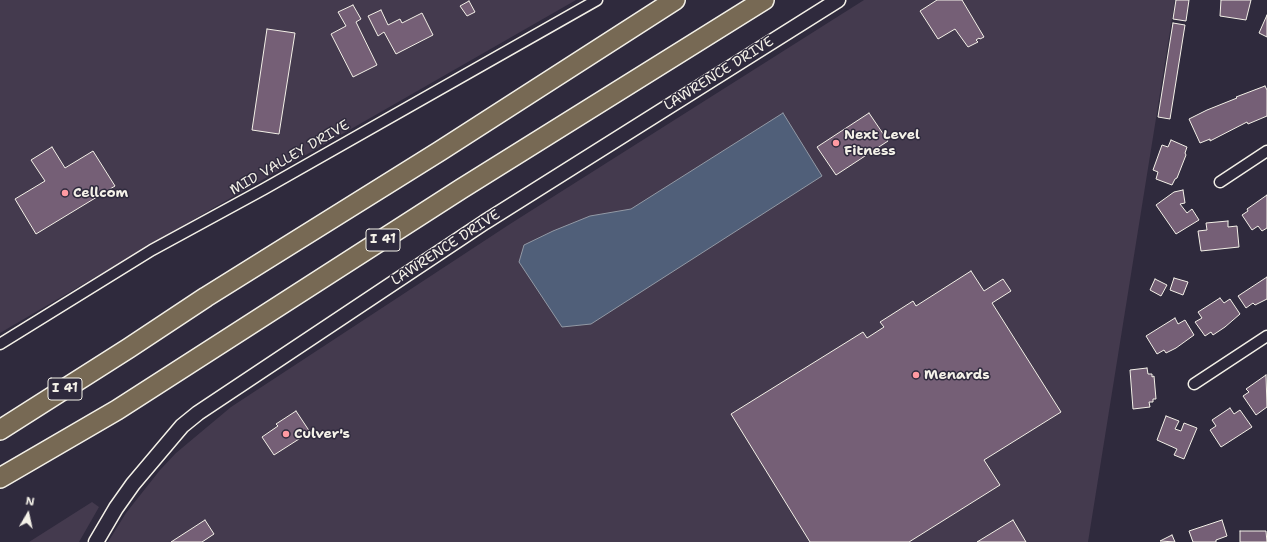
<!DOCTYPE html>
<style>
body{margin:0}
#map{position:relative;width:1267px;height:542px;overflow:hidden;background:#2f2a3d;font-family:"Shantell Sans",sans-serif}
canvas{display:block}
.north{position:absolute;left:8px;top:494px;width:40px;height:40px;-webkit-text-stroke:3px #2f2a3d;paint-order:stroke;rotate:9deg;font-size:11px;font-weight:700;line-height:16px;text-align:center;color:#f4f1e8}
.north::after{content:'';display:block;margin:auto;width:14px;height:18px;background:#f4f1e8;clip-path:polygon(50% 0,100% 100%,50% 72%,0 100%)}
</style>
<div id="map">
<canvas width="1267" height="542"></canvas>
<div class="north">N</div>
</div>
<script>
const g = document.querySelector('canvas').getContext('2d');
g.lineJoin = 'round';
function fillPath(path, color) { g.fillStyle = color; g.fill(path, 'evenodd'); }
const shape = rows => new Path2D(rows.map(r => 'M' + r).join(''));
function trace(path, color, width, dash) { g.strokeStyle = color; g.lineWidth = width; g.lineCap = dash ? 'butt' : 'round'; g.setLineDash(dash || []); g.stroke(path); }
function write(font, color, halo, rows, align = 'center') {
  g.font = font + ' "Shantell Sans",sans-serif'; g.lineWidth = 3; g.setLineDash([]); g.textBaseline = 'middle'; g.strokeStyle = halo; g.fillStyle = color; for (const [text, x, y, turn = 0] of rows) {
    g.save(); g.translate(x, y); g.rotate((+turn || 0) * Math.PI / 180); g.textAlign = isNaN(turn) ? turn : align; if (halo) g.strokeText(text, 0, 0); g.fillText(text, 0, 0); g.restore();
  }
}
const built = shape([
 [0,0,576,0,215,207,0,333],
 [864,0,1175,0,1088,542,108,542,126,513,160,470,176,453,231,407,510,224],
 [92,502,99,507,79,542,29,542]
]);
const water = shape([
 [783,113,822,176,591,324,562,327,519,262,524,245,553,231,590,216,631,209,783,113]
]);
const building = shape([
 [937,0,962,0,984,37,980,39,979,38,976,40,978,42,968,47,955,29,938,39,920,11,937,0],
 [1176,0,1189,0,1186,21,1173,19,1176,0],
 [1221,0,1251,0,1246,20,1220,16,1221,0],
 [469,1,475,12,467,16,460,6,469,1],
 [353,5,361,19,356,22,377,65,353,77,331,34,346,26,338,12,353,5],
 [381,10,388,25,400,19,402,23,422,13,433,35,396,54,384,32,378,36,368,16,381,10],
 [1267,15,1267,37,1259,33,1267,15],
 [1173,23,1185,25,1170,119,1158,117,1173,23],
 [267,29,295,33,279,134,252,130,267,29],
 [1265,86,1267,90,1267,116,1248,124,1247,122,1210,141,1210,139,1200,143,1189,119,1207,110,1237,98,1236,97,1265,86],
 [869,113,888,141,836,175,817,147,869,113],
 [1171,140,1187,147,1185,153,1186,155,1177,178,1175,179,1172,185,1156,179,1158,172,1153,170,1162,145,1168,147,1171,140],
 [52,147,65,168,93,151,115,186,36,234,15,199,45,181,31,160,52,147],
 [1183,190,1185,203,1180,204,1187,213,1192,209,1199,220,1176,234,1156,205,1174,192,1183,190],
 [1267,195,1267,228,1262,231,1258,226,1252,230,1242,215,1248,211,1247,209,1267,195],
 [1228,221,1228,227,1237,226,1239,247,1201,251,1198,231,1207,230,1206,223,1228,221],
 [971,271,984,291,1003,279,1011,291,992,303,1061,412,984,460,1000,485,909,542,810,542,731,414,863,332,867,338,884,327,880,322,913,301,916,306,971,271],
 [1267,277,1267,299,1255,305,1253,303,1246,308,1238,296,1267,277],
 [1174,278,1188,282,1183,295,1170,290,1174,278],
 [1155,279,1167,285,1161,296,1150,290,1155,279],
 [1220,298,1224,303,1230,299,1240,314,1225,327,1213,335,1211,332,1205,336,1195,322,1202,318,1198,312,1220,298],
 [1175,318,1178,324,1185,320,1194,335,1176,348,1166,353,1164,350,1157,354,1146,336,1175,318],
 [1147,368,1148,374,1152,374,1152,377,1154,376,1156,399,1153,399,1153,402,1149,402,1150,407,1133,409,1130,370,1147,368],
 [1266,375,1267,407,1256,415,1243,396,1249,392,1246,389,1266,375],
 [1230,408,1234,414,1240,410,1252,427,1221,447,1210,430,1216,426,1212,420,1230,408],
 [296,411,310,432,274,455,262,437,278,426,276,424,296,411],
 [1166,416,1179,421,1175,429,1181,431,1184,423,1197,428,1184,459,1174,455,1177,449,1157,440,1166,416],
 [205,520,214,534,202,542,171,542,205,520],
 [1013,520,1026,542,977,542,1013,520],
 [1222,520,1227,536,1216,540,1216,542,1193,542,1189,531,1222,520],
 [1240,531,1266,531,1267,542,1240,542,1240,531],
 [1172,535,1175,542,1160,541,1172,535]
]);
const minor = shape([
 [1220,182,1267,151],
 [0,344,152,250,264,189,597,0],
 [1194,384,1267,336]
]);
const secondary = shape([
 [96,542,116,508,133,484,182,426,198,413,485,222,838,0]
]);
const motorway = shape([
 [0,430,129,348,206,297,440,151,675,0],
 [0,478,117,410,461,189,764,0]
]);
const markers = [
 [836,143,4,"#ff9aa2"],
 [65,193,4,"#ff9aa2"],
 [916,375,4,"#ff9aa2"],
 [286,434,4,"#ff9aa2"]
];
const shields = [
 [383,240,34],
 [65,389,34]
];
const shieldNames = [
 ["I 41",383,240],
 ["I 41",65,389]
];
const streetNames = [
 ["LAWRENCE DRIVE",719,74,-32],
 ["MID VALLEY DRIVE",290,158,-30],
 ["LAWRENCE DRIVE",446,248,-33]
];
const poiNames = [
 ["Next Level",844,135],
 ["Fitness",844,151],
 ["Cellcom",73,193],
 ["Menards",924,375],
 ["Culver's",294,434]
];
fillPath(built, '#443a4e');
fillPath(water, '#505f79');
trace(water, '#9299a5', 1);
fillPath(building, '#755f76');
trace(building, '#f4f1e8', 1);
trace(minor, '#f4f1e8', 13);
trace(secondary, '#f4f1e8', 17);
trace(motorway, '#f4f1e8', 22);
trace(minor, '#2f2a3d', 10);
trace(secondary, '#2f2a3d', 14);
trace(motorway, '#776954', 19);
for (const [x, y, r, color] of markers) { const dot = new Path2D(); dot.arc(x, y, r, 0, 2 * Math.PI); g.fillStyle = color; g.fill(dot); trace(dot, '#2f2a3d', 1.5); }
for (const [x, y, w] of shields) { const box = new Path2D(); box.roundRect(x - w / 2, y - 11, w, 22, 3); g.fillStyle = '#2f2a3d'; g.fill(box); trace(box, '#f4f1e8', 1); }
write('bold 13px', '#f4f1e8', null, shieldNames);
write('14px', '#f4f1e8', '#2f2a3d', streetNames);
write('bold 14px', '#f4f1e8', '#2f2a3d', poiNames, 'left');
</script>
